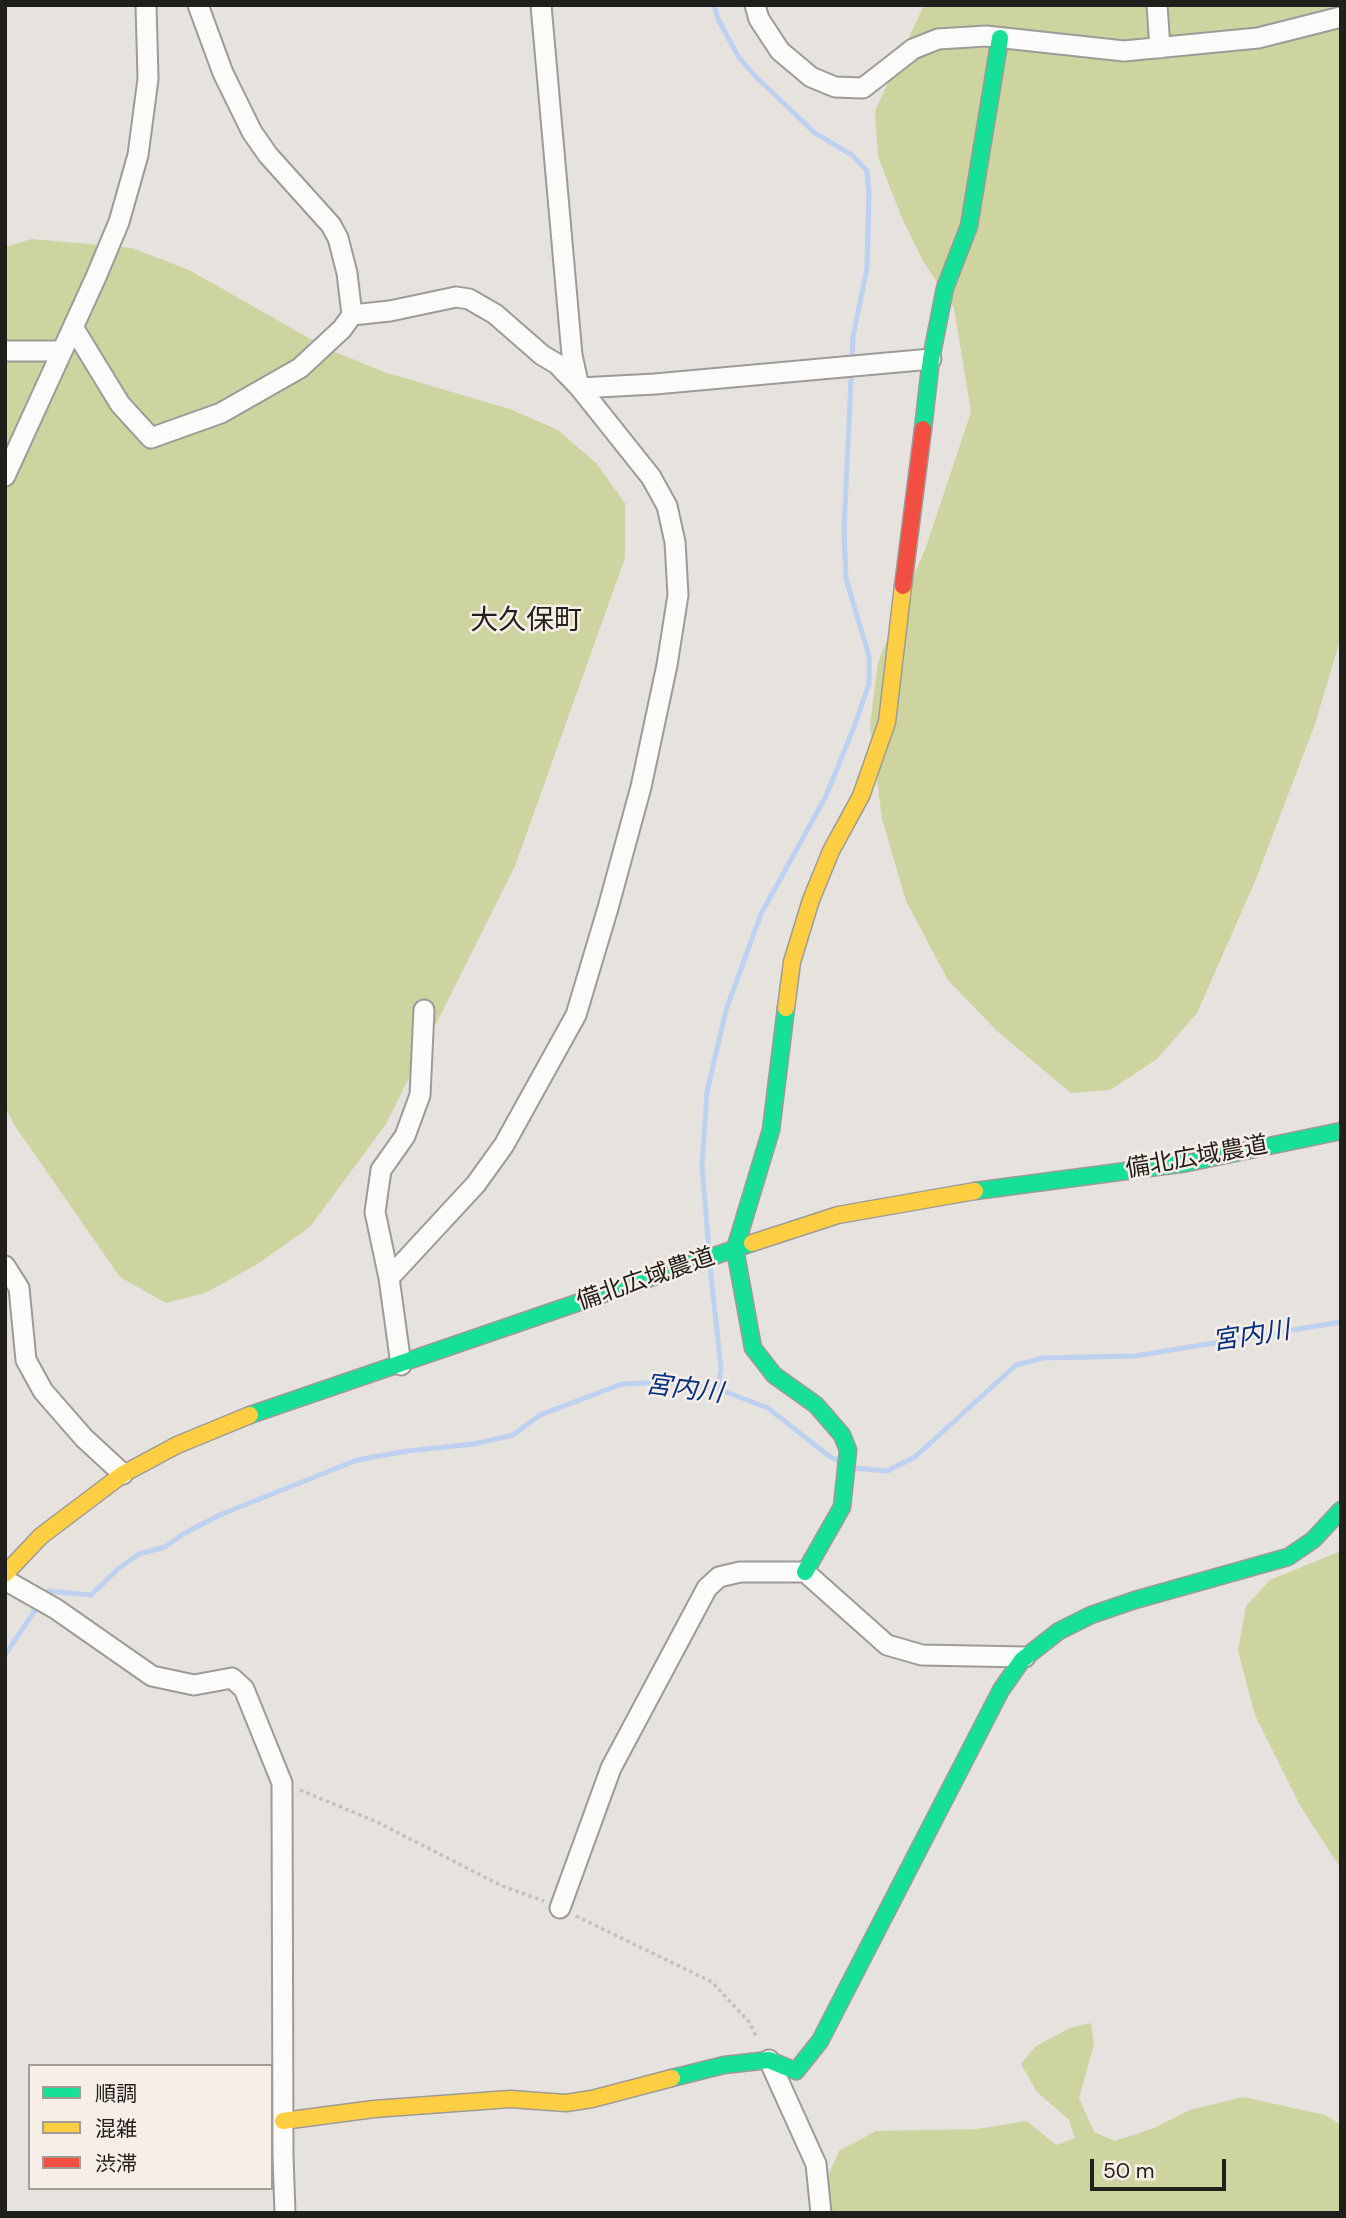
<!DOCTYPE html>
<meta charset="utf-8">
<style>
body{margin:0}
#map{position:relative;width:1346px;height:2218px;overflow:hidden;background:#e6e2de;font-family:"DM Sans","Noto Sans JP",sans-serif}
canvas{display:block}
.frame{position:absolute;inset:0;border:7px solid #211f1c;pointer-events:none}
.legend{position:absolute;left:28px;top:2064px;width:245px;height:126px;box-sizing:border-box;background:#f7efe7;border:2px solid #a19c96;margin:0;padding:9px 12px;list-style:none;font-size:21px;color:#211f1c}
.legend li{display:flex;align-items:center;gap:14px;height:35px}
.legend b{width:35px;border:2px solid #a19c96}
.scale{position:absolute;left:1090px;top:2159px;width:136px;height:32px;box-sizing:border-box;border:4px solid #211f1c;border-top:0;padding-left:9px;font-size:21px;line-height:24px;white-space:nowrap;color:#211f1c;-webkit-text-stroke:5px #f7efe7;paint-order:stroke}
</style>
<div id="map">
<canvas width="1346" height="2218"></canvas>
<div class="frame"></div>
<ul class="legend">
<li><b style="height:9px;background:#16e098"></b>順調</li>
<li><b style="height:9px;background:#ffcf43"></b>混雑</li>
<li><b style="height:9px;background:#f24e42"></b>渋滞</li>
</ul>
<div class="scale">50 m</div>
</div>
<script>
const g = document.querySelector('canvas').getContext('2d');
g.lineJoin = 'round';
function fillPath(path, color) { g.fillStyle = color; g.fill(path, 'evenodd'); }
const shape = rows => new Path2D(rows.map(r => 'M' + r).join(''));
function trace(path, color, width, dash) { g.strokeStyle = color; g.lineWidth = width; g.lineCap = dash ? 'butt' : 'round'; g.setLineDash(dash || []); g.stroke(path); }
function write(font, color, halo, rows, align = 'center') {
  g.font = font + ' "DM Sans","Noto Sans JP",sans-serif'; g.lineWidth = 5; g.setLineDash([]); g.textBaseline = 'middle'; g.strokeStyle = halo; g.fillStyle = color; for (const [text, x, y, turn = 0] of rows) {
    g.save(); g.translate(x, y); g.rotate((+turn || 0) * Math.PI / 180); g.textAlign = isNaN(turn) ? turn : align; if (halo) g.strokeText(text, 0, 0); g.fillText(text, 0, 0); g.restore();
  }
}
const green = shape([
 [924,5,1341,5,1341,637,1315,724,1256,879,1197,1013,1157,1059,1110,1090,1071,1093,997,1031,948,980,906,901,882,819,870,726,878,662,926,547,971,412,954,308,923,261,902,218,878,157,875,111],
 [32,239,132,248,189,270,330,350,387,373,510,409,558,430,596,463,625,503,625,558,515,866,386,1124,310,1227,256,1265,205,1293,166,1303,120,1277,15,1126,5,1107,5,247],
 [1341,1551,1341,1869,1301,1807,1255,1715,1238,1651,1246,1606,1270,1580],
 [1091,2023,1094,2044,1079,2098,1094,2132,1115,2141,1154,2128,1190,2110,1243,2097,1325,2115,1341,2125,1341,2213,818,2213,829,2174,839,2151,876,2131,977,2129,1027,2121,1056,2145,1075,2138,1069,2120,1037,2092,1021,2064,1036,2046,1070,2028]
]);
const stream = shape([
 [709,1250,702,1166,707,1092,726,1010,761,914,826,796,854,727,869,684,869,656,846,579,844,530,853,337,867,268,869,194,867,171,852,155,815,133,755,76,738,56,718,19,714,5],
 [710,1267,721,1368,718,1389],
 [855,1468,887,1471,915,1457,1016,1365,1043,1358,1135,1356,1341,1322],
 [5,1655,48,1591,91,1595,118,1569,139,1554,165,1547,183,1534,222,1514,357,1460,407,1451,474,1444,513,1435,540,1415,622,1384,665,1382,718,1389,768,1408,829,1456,839,1461]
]);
const path = shape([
 [300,1790,377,1822,502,1886,544,1901],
 [576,1916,712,1982,749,2022,757,2038]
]);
const street = shape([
 [541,5,572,355,579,387],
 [755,5,759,19,780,51,811,77,835,87,863,88,913,49,938,39,986,36,1124,51,1258,38,1341,17],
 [1157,5,1160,48],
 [352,315,390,311,456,297,469,299,495,314,542,355,557,364,580,388,651,477,667,506,675,542,678,595,667,665,641,787,608,908,576,1015,504,1145,476,1184,389,1278],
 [73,327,120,404,151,438,221,413,300,368,342,329,352,315,347,273,338,238,331,225,268,155,252,132,223,73,198,5],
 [5,351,62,351],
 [580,388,655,384,931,359],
 [5,476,96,277,119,222,138,155,148,79,146,5],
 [5,1266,19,1288,26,1360,43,1391,84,1438,123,1474],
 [401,1365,389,1278,375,1212,381,1170,405,1136,420,1095,424,1010],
 [5,1580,56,1609,152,1676,194,1685,232,1678,244,1689,282,1783,283,2155,285,2213],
 [560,1908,611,1768,707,1588,719,1577,740,1572,805,1572,887,1645,922,1655,1025,1657],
 [769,2060,816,2164,821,2213]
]);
const fast = shape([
 [923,429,931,359,945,288,969,226,1000,38],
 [786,1008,771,1130,735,1249,753,1348,774,1375,816,1405,842,1435,848,1450,842,1507,805,1572],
 [975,1191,1187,1163,1341,1131],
 [250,1415,752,1243],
 [672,2078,724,2065,769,2060,796,2071,820,2041,1001,1690,1022,1660,1059,1631,1091,1615,1135,1600,1288,1557,1313,1540,1341,1510]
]);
const slow = shape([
 [786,1008,792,962,811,900,831,851,861,796,887,722,903,586],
 [752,1243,838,1215,975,1191],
 [5,1574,41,1536,123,1474,177,1445,250,1415],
 [283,2121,374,2109,510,2099,566,2103,592,2099,672,2078]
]);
const jam = shape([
 [903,586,923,429]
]);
const streetNames = [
 ["備北広域農道",1197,1158,-10],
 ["備北広域農道",646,1280,-19]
];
const waterNames = [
 ["宮内川",1251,1337,-9],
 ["宮内川",684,1390,7]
];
const quarterNames = [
 ["大久保町",526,622]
];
fillPath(green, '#cdd4a0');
trace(stream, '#bfd1f0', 5);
trace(street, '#9e9a98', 23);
trace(fast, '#9e9a98', 19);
trace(slow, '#9e9a98', 19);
trace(jam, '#9e9a98', 19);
trace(path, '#c2c1bf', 3.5, [3.5, 3.5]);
trace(street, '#fbfbfa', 19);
trace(fast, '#16e098', 16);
trace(slow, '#ffcf43', 16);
trace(jam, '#f24e42', 16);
write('24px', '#211f1c', '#f7efe7', streetNames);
write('italic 26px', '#002e81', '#f7efe7', waterNames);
write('28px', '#211f1c', '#f7efe7', quarterNames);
</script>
